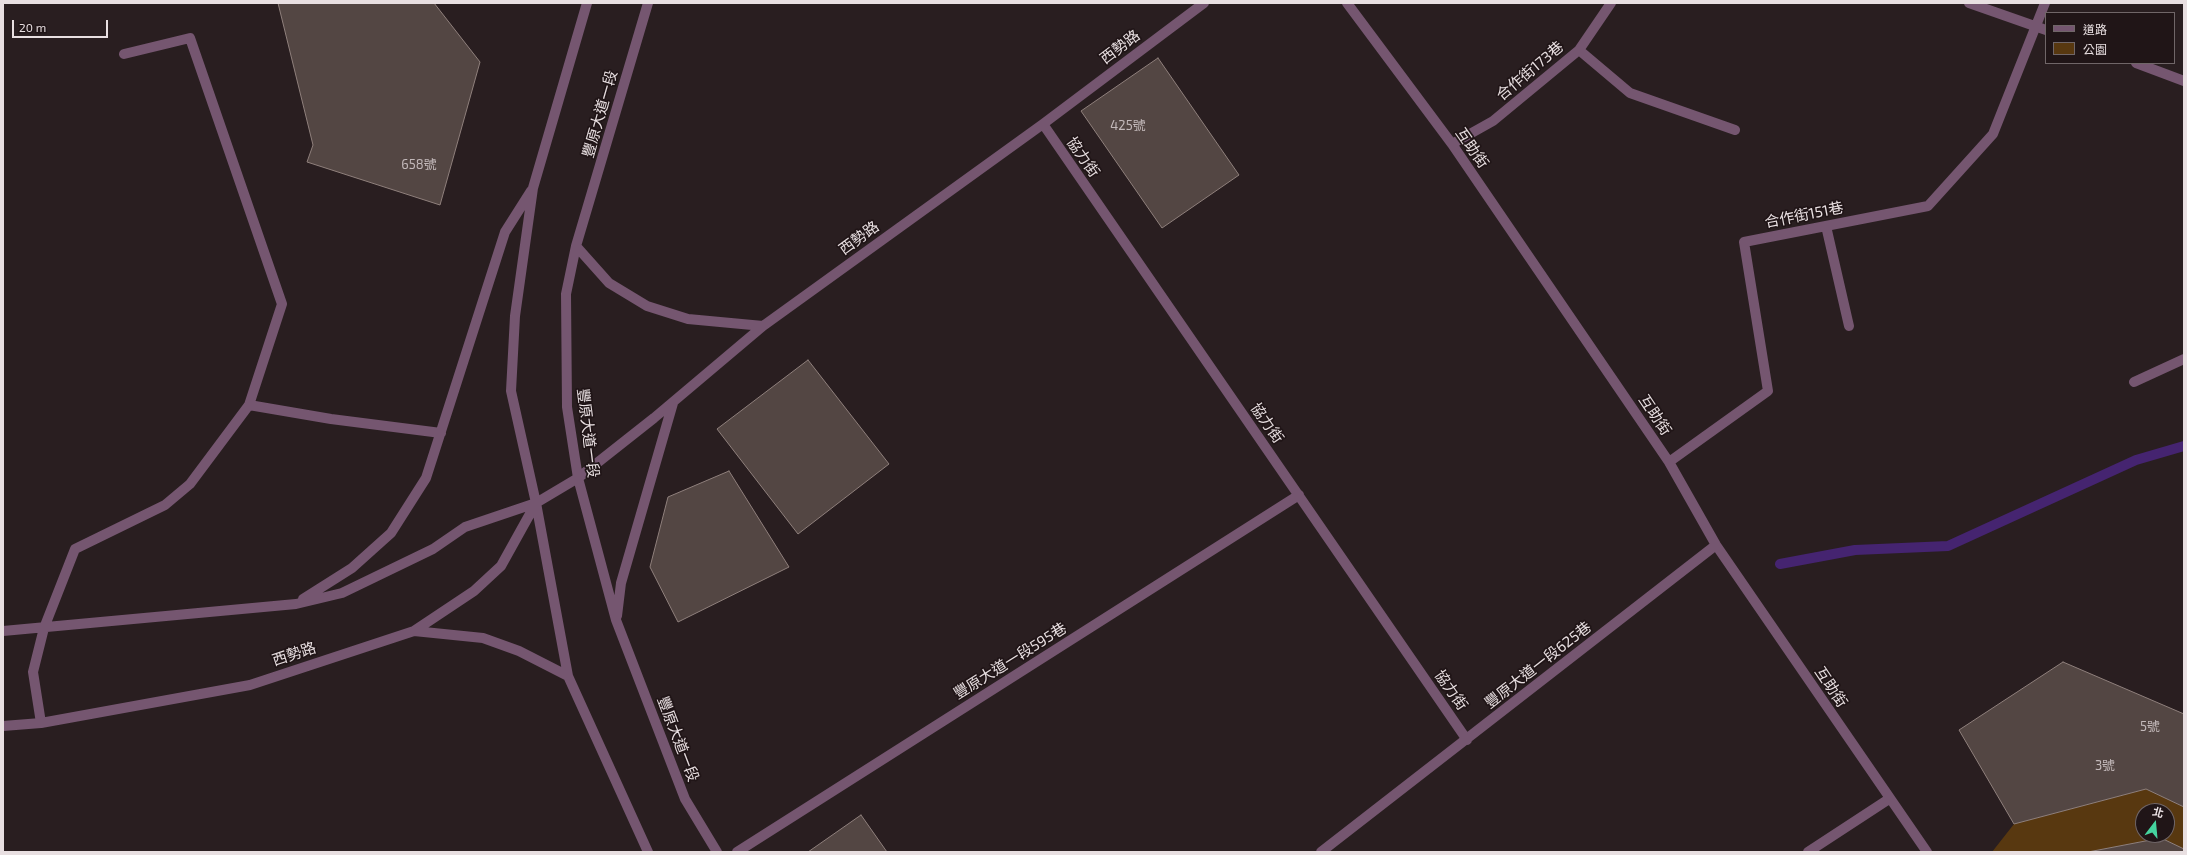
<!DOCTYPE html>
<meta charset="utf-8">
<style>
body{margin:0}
#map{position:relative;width:2187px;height:855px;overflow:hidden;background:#291e20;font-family:"Exo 2","Noto Sans TC",sans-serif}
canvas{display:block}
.frame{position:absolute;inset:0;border:4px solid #e8dfe1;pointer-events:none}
.legend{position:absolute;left:2045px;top:12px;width:130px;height:52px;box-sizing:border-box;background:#201517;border:1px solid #706668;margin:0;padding:5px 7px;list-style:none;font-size:12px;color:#e8dfe1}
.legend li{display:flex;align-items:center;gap:8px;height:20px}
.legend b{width:20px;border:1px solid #706668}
.north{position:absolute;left:2135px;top:803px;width:40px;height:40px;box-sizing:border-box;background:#201517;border:1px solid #706668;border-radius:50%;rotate:16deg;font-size:11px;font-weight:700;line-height:16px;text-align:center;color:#e8dfe1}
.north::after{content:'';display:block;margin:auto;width:14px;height:18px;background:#45d49f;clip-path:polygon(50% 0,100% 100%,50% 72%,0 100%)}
.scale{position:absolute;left:12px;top:20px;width:96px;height:18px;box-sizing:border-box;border:2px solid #e8dfe1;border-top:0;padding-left:5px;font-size:12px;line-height:14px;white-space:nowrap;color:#e8dfe1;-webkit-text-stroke:3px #201517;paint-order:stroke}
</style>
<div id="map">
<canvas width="2187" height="855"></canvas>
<div class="frame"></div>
<ul class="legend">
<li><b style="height:5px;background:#755670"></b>道路</li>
<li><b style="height:11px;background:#583810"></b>公園</li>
</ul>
<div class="north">北</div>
<div class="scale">20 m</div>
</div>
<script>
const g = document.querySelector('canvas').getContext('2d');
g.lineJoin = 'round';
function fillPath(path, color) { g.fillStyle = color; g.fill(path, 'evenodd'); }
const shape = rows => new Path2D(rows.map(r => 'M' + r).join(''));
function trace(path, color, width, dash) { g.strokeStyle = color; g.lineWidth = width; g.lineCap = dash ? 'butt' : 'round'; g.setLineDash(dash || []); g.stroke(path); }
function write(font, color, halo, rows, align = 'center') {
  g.font = font + ' "Exo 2","Noto Sans TC",sans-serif'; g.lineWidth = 3.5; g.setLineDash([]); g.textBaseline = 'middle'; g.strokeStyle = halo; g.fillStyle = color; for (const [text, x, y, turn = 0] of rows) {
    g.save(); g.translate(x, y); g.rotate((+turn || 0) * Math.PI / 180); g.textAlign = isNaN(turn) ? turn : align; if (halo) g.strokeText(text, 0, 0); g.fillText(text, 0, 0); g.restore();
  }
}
const green = shape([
 [2146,789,2184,807,2184,849,2161,838,2088,852,1992,852,2014,824],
 [2143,811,2167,811,2167,835,2143,835]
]);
const stream = shape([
 [1780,564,1855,550,1948,546,2136,460,2184,446]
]);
const building = shape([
 [278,3,434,3,480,62,440,205,307,162,313,145,278,3],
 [1158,58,1239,175,1162,228,1081,111,1158,58],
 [808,360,889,464,798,534,717,429,808,360],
 [729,471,789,567,678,622,650,567,668,497,729,471],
 [2063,662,2184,714,2184,807,2146,789,2014,824,1959,730,2063,662],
 [861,815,887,852,808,852,861,815],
 [2161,838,2184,849,2184,852,2088,852,2161,838]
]);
const minor = shape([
 [587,3,533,188,515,316,511,391,536,503,568,676,648,852],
 [648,3,576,246,566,294,567,407,578,478,616,620,685,799,717,852],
 [1347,3,1452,144,1669,462,1716,545,1927,852],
 [1969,3,2046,30],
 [1579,50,1630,93,1735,130],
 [124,54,190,38,282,304,249,405],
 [2136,63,2184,81],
 [1043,124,1467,740],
 [1452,144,1493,121,1579,50,1611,3],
 [1826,226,1849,326],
 [576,246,609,283,647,306,688,319,763,326],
 [2134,382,2184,359],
 [1669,462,1768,391,1744,242,1928,206,1993,134,2045,3],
 [303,599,352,568,391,533,426,478,505,232,531,191],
 [617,616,621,583,673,403],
 [3,631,296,604,342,593,433,549,465,527,536,503,578,478,654,418,763,326,1043,124,1204,3],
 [414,631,483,638,519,651,568,676],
 [41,723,33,672,44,628,75,549,165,505,190,484,249,405,331,419,441,433],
 [3,726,41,723,250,685,414,631,474,591,501,566,536,503],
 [737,852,1299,495],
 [1321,852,1716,545],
 [1808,852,1889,799]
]);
const numberNames = [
 ["425號",1128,126],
 ["658號",419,165],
 ["5號",2150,727],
 ["3號",2105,766]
];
const streetNames = [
 ["西勢路",1120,47,-37],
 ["合作街173巷",1530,71,-40],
 ["豐原大道一段",600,114,-74],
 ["互助街",1472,148,55],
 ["協力街",1083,157,55],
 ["合作街151巷",1804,215,-11],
 ["西勢路",859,238,-36],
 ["互助街",1655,415,56],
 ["協力街",1267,423,55],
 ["豐原大道一段",588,433,83],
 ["西勢路",294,654,-18],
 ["豐原大道一段595巷",1010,661,-32],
 ["豐原大道一段625巷",1538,665,-38],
 ["互助街",1831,687,56],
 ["協力街",1451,690,55],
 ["豐原大道一段",678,739,69]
];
fillPath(green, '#583810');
trace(stream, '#452470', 10);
fillPath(building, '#534643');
trace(building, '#8f807c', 1);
trace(minor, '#755670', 10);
write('13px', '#c3b9ba', null, numberNames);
write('15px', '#e8dfe1', '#201517', streetNames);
</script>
